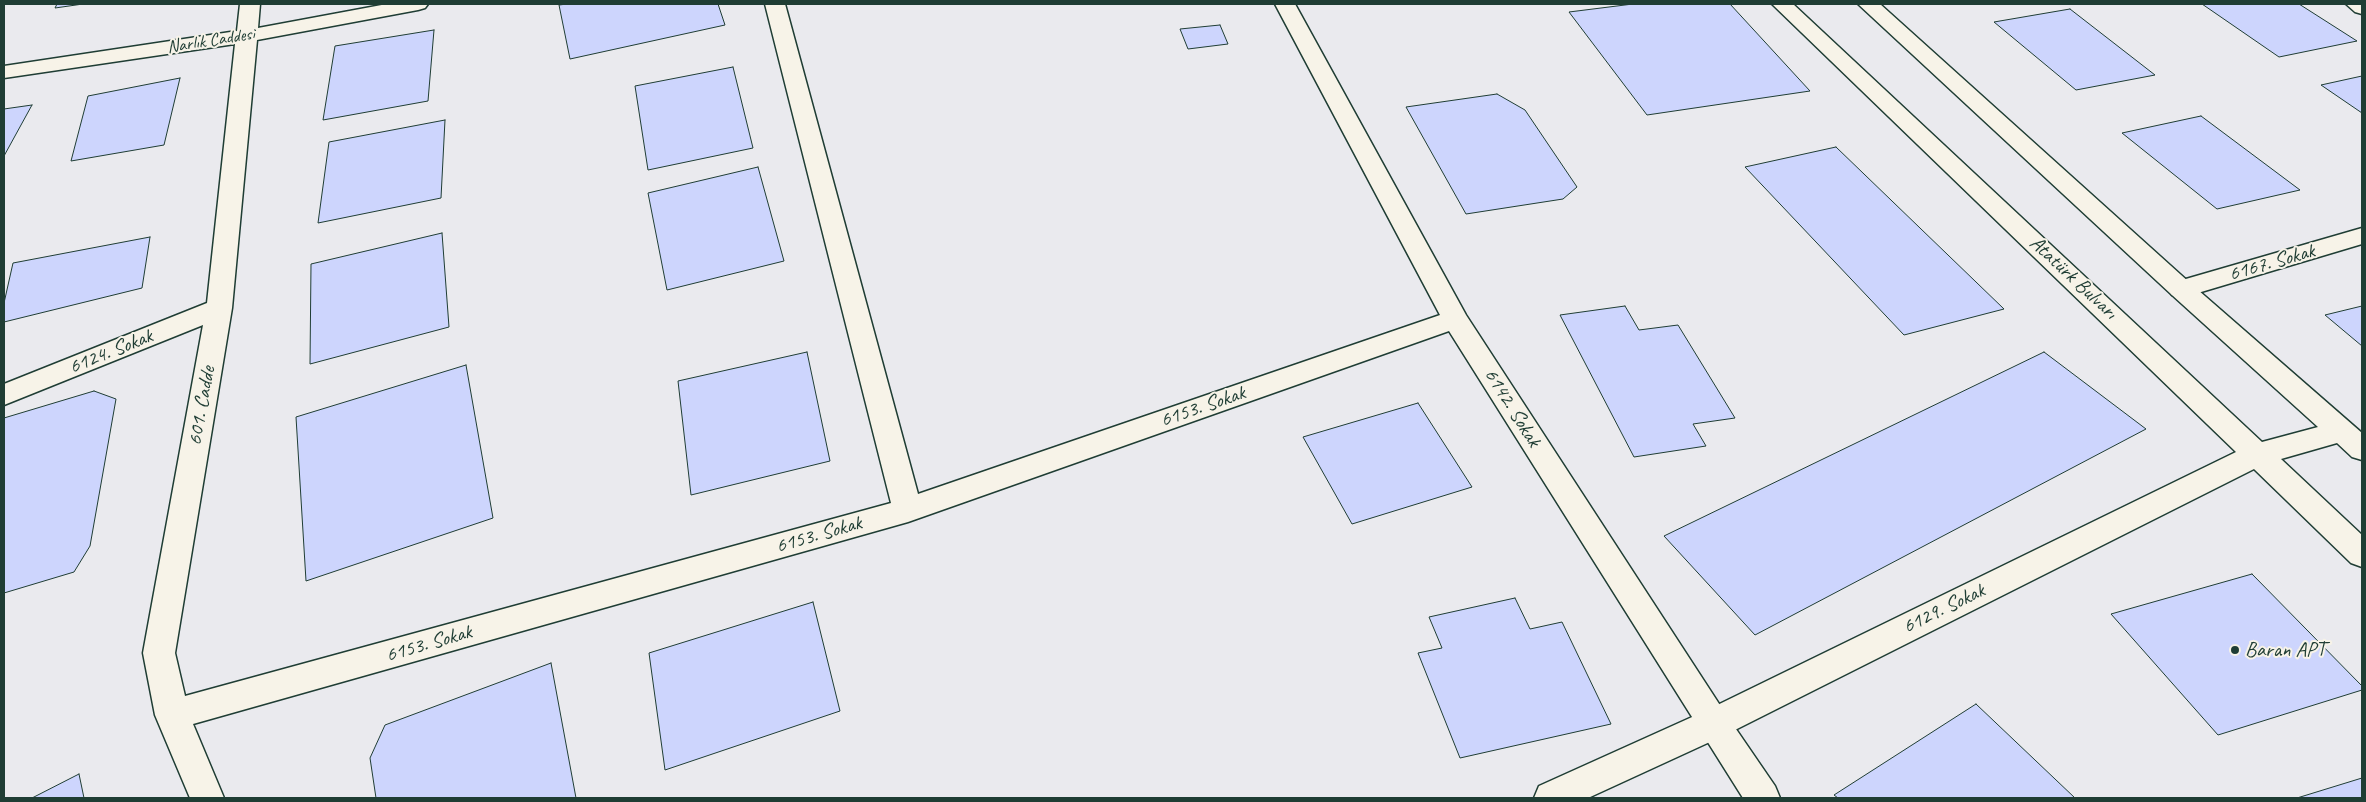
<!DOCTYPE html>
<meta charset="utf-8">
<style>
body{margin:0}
#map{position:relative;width:2366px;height:802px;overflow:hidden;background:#eaeaee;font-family:Caveat,sans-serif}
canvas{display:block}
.frame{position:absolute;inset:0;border:5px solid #1f3d34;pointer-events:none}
</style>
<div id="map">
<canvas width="2366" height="802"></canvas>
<div class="frame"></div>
</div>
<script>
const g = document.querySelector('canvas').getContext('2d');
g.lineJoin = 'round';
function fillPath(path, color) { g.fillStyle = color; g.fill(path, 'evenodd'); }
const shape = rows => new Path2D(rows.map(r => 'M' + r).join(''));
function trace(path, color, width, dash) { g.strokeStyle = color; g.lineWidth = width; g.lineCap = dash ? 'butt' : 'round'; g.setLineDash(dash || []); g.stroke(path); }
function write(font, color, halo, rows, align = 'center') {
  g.font = font + ' Caveat,sans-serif'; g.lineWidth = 4; g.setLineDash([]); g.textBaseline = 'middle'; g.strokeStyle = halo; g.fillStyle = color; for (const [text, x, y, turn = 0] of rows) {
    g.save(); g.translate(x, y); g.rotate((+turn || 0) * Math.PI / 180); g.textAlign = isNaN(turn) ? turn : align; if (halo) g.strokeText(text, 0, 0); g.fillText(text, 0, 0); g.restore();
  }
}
const building = shape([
 [57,4,83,4,55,8,57,4],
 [567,4,718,4,725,25,570,59,559,5,567,4],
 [1633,4,1730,4,1810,91,1647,115,1569,12,1633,4],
 [2202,4,2299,4,2357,41,2279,57,2202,4],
 [2070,9,2155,75,2076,90,1994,22,2070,9],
 [1220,25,1228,44,1188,49,1180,29,1220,25],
 [434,30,428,101,323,120,335,46,434,30],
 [733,67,753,148,648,170,635,86,733,67],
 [2362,76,2362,113,2321,85,2362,76],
 [180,78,164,145,71,161,88,96,180,78],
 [1497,94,1525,110,1577,187,1563,199,1466,214,1406,107,1497,94],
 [32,105,4,156,4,109,32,105],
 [2201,116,2300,190,2217,209,2122,133,2201,116],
 [445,120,441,198,318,223,329,142,445,120],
 [1836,147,2004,309,1904,335,1745,167,1836,147],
 [758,167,784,261,667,290,648,193,758,167],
 [442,233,449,327,310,364,311,264,442,233],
 [150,237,142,288,4,322,4,303,13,263,150,237],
 [1625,306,1639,330,1678,325,1735,418,1693,424,1706,446,1634,457,1560,315,1625,306],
 [2362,306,2362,346,2325,315,2362,306],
 [807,352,830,461,691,495,678,381,807,352],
 [2044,352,2146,429,1755,635,1664,536,2044,352],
 [466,365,493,518,306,581,296,417,466,365],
 [94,391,116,399,90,546,74,572,4,593,4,418,94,391],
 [1418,403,1472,487,1352,524,1303,437,1418,403],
 [2252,574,2362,686,2362,690,2218,735,2111,614,2252,574],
 [1515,598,1530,629,1562,622,1611,724,1460,758,1418,653,1442,648,1429,617,1515,598],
 [813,602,840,711,665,770,649,653,813,602],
 [551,663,576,798,376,798,370,758,385,725,551,663],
 [1976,704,2075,798,1838,798,1834,795,1976,704],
 [79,774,84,798,32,798,79,774],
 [2362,778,2362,798,2297,798,2362,778]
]);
const street = shape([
 [240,4,260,4,258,28,387,4,428,4,425,8,418,10,257,40,232,308,175,653,185,696,891,503,765,4,785,4,918,494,1440,315,1275,4,1295,4,1466,315,1725,713,1775,786,1780,798,1743,798,1449,331,908,522,193,724,224,798,190,798,155,715,143,653,203,325,4,405,4,384,207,303,235,44,4,78,4,66,237,31,240,4],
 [2346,4,2362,4,2362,14,2355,12,2346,4],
 [2362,228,2362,244,2181,298,2172,295,2168,289,2172,283,2362,228]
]);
const secondary = shape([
 [1772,4,1793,4,2262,442,2318,427,2172,295,1858,4,1880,4,2190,283,2362,433,2362,460,2352,457,2337,443,2281,459,2362,535,2362,567,2351,563,2254,469,1725,735,1588,798,1534,798,1539,786,1701,713,2236,452,1772,4]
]);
const markers = [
 [2235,650,5,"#1f3d34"]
];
const farStreetnames = [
 ["Narlık Caddesi",211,41,-9]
];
const streetNames = [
 ["6167. Sokak",2272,263,-16],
 ["Atatürk Bulvarı",2073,278,43],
 ["6124. Sokak",111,352,-22],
 ["601. Cadde",202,406,-80],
 ["6153. Sokak",1203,407,-19],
 ["6142. Sokak",1512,408,58],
 ["6153. Sokak",819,535,-16],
 ["6129. Sokak",1944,609,-26],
 ["6153. Sokak",429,644,-16]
];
const poiNames = [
 ["Baran APT",2245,650]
];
fillPath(building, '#cdd5fd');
trace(building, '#1f3d34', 1);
trace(street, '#1f3d34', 3);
trace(secondary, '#1f3d34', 3);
fillPath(street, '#f7f3e8');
fillPath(secondary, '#f7f3e8');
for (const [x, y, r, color] of markers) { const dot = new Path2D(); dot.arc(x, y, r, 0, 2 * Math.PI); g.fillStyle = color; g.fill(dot); trace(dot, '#f7f3e8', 2); }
write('18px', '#1f3d34', '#f7f3e8', farStreetnames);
write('21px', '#1f3d34', '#f7f3e8', streetNames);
write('21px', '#1f3d34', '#f7f3e8', poiNames, 'left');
</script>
